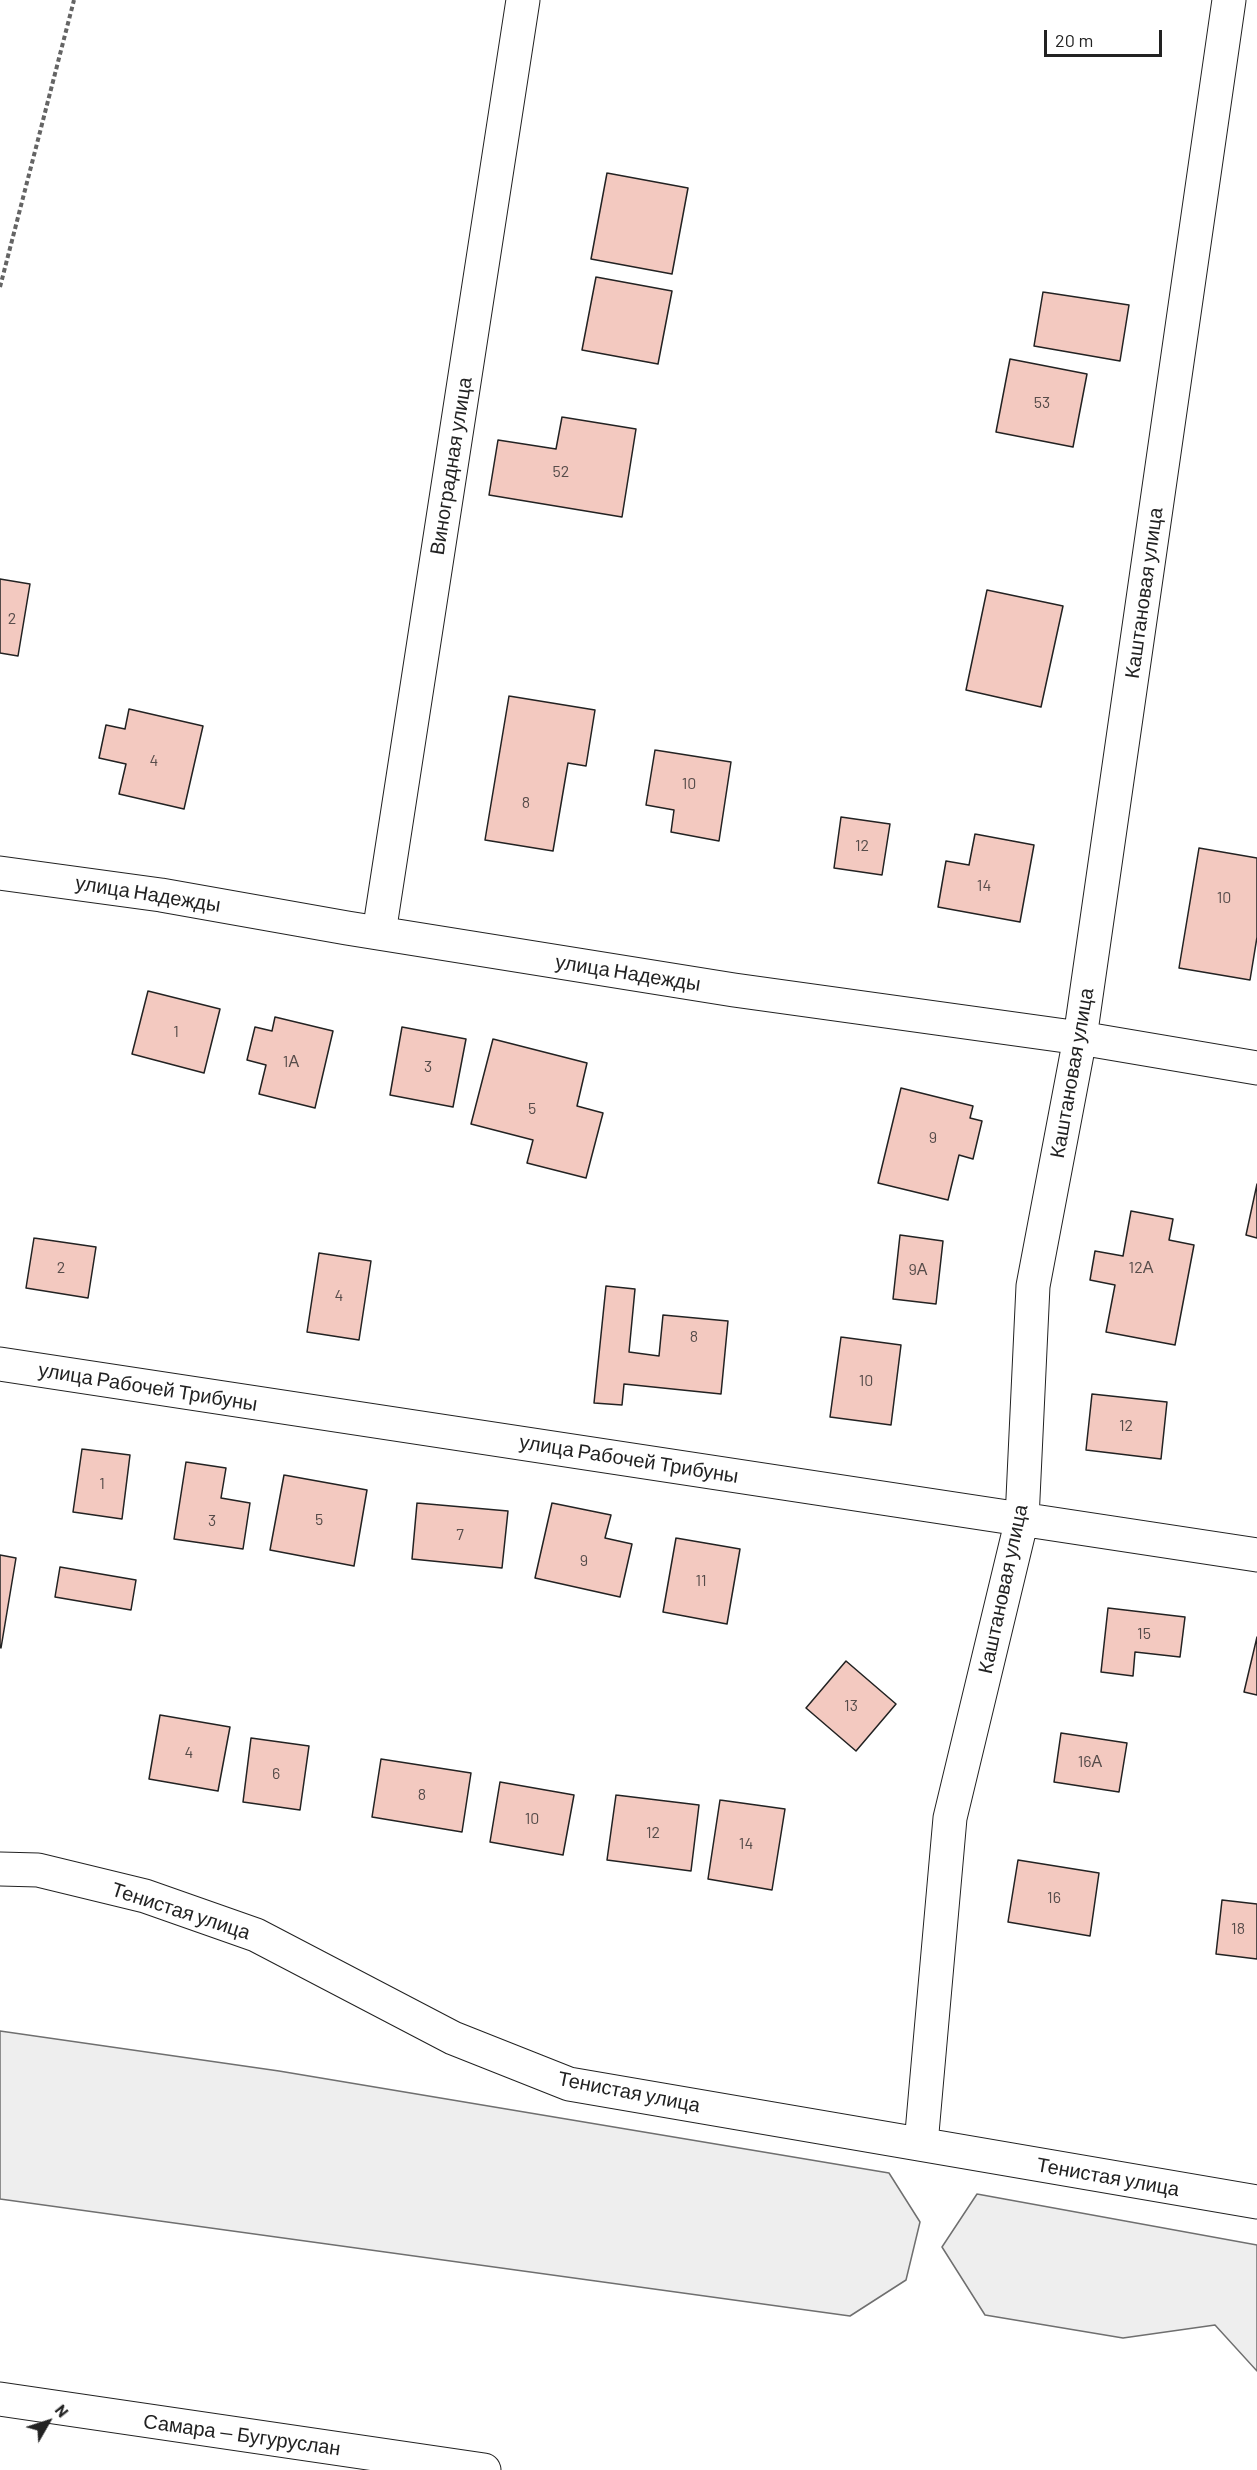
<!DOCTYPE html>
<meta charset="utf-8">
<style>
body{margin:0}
#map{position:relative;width:1257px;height:2470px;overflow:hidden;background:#fff;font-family:Barlow,sans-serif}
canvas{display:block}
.north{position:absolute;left:18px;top:2392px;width:60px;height:60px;-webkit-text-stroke:4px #fff;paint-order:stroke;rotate:51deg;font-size:16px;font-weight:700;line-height:24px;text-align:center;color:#222}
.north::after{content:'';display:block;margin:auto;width:21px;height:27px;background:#222;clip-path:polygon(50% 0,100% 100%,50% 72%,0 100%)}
.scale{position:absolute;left:1044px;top:30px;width:118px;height:27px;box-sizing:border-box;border:3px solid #222;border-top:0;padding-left:8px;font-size:18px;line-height:21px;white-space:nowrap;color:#222;-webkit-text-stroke:4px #fff;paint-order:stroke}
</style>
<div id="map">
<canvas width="1257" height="2470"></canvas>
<div class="north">N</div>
<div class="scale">20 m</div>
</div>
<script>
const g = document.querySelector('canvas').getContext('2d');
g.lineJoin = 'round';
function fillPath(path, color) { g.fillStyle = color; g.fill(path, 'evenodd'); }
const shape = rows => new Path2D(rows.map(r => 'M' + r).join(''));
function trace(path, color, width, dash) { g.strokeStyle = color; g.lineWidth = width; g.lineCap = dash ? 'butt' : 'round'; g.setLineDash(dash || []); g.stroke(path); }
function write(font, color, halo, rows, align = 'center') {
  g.font = font + ' Barlow,sans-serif'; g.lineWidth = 4.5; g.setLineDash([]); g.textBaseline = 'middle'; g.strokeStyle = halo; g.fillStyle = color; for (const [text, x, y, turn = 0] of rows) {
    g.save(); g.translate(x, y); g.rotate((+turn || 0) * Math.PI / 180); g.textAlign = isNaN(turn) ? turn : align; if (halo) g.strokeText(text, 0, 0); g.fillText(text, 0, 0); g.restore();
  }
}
const green = shape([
 [0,2031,279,2071,889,2173,920,2222,906,2280,850,2316,0,2199,0,2031],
 [977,2194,1257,2245,1257,2371,1215,2325,1123,2338,985,2315,942,2247,977,2194]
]);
const building = shape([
 [607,173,688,188,672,274,591,259,607,173],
 [596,277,672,291,658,364,582,350,596,277],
 [1043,292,1129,305,1120,361,1034,346,1043,292],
 [1010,359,1087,374,1073,447,996,432,1010,359],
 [562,417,636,429,622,517,489,495,498,440,556,449,562,417],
 [0,579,30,584,18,656,0,653,0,579],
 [987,590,1063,606,1041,707,966,690,987,590],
 [509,696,595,710,586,766,568,763,553,851,485,840,509,696],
 [129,709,203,726,184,809,119,794,126,764,99,758,106,725,125,729,129,709],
 [655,750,731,762,719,841,671,832,674,810,646,805,655,750],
 [841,817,890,824,882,875,834,868,841,817],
 [975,834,1034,845,1020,922,938,907,946,861,969,865,975,834],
 [1199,848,1257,858,1257,937,1250,980,1179,968,1199,848],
 [148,991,220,1009,204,1073,132,1054,148,991],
 [275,1017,333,1031,315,1108,259,1094,266,1065,247,1060,255,1027,272,1031,275,1017],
 [402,1027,466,1039,453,1107,390,1095,402,1027],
 [493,1039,587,1063,577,1106,603,1113,586,1178,527,1163,533,1140,471,1124,493,1039],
 [901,1088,973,1106,970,1118,982,1121,973,1159,959,1155,948,1200,878,1183,901,1088],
 [1257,1184,1257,1238,1246,1235,1257,1184],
 [1131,1211,1173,1219,1169,1240,1194,1245,1175,1345,1106,1332,1115,1285,1090,1280,1095,1251,1123,1256,1131,1211],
 [900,1235,943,1241,936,1304,893,1299,900,1235],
 [34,1238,96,1247,88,1298,26,1288,34,1238],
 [319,1253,371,1261,359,1340,307,1332,319,1253],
 [606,1286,635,1289,629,1352,659,1356,663,1315,728,1321,721,1394,624,1384,622,1405,594,1403,606,1286],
 [841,1337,901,1345,891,1425,830,1417,841,1337],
 [1092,1394,1167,1402,1161,1459,1086,1450,1092,1394],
 [82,1449,130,1455,122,1519,73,1512,82,1449],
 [186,1462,226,1468,221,1498,250,1503,243,1549,174,1539,186,1462],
 [284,1475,367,1490,354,1566,270,1550,284,1475],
 [417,1503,508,1511,502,1568,412,1559,417,1503],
 [552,1503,611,1515,605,1538,632,1544,620,1597,535,1578,552,1503],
 [676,1538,740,1549,727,1624,663,1612,676,1538],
 [0,1555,16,1558,1,1648,0,1647,0,1555],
 [60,1567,136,1580,131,1610,55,1597,60,1567],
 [1108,1608,1185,1617,1180,1657,1135,1652,1133,1676,1101,1672,1108,1608],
 [1257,1637,1257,1695,1244,1692,1257,1637],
 [846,1661,896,1704,856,1751,806,1708,846,1661],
 [160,1715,230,1727,218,1791,149,1779,160,1715],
 [1061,1733,1127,1743,1119,1792,1054,1782,1061,1733],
 [251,1738,309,1746,300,1810,243,1802,251,1738],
 [381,1759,471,1773,462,1832,372,1817,381,1759],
 [500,1782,574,1795,563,1855,490,1842,500,1782],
 [616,1795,699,1805,691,1871,607,1860,616,1795],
 [720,1800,785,1809,772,1890,708,1879,720,1800],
 [1018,1860,1099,1873,1090,1936,1008,1922,1018,1860],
 [1222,1900,1257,1904,1257,1959,1216,1954,1222,1900]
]);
const path = shape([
 [0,287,74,0]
]);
const street = shape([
 [0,873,161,895,347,928,734,990,1080,1038,1257,1068],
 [379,933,523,0],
 [0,1364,1257,1555],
 [0,1869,38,1870,145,1896,256,1935,453,2038,569,2084,1257,2202],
 [921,2144,950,1818,1022,1519,1033,1286,1080,1038,1229,0]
]);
const primary = shape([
 [0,2399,484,2470]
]);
const numberNames = [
 ["53",1042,403],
 ["52",561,472],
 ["2",12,619],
 ["4",154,761],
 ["10",689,784],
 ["8",526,803],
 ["12",862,846],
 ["14",984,886],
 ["10",1224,898],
 ["1",176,1032],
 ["1А",291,1062],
 ["3",428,1067],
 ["5",532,1109],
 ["9",933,1138],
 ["2",61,1268],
 ["12А",1141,1268],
 ["9А",918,1270],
 ["4",339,1296],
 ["8",694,1337],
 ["10",866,1381],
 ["12",1126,1426],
 ["1",102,1484],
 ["5",319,1520],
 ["3",212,1521],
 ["7",460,1535],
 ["9",584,1561],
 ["11",701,1581],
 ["15",1144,1634],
 ["13",851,1706],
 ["4",189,1753],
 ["16А",1090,1762],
 ["6",276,1774],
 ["8",422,1795],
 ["10",532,1819],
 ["12",653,1833],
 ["14",746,1844],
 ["16",1054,1898],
 ["18",1238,1929]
];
const streetNames = [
 ["Виноградная улица",451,466,-81],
 ["Каштановая улица",1144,593,-82],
 ["улица Надежды",148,894,9],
 ["улица Надежды",628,973,9],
 ["Каштановая улица",1072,1073,-80],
 ["улица Рабочей Трибуны",148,1387,9],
 ["улица Рабочей Трибуны",629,1459,9],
 ["Каштановая улица",1003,1589,-78],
 ["Тенистая улица",181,1911,18],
 ["Тенистая улица",629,2092,11],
 ["Тенистая улица",1108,2177,10],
 ["Самара — Бугуруслан",242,2435,8]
];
fillPath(green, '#eee');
trace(green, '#6f6f6f', 1.5);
fillPath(building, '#f3c9c0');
trace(building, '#222', 1.5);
trace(street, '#222', 35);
trace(primary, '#222', 35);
trace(path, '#646464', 4, [4.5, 3]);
trace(street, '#fff', 33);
trace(primary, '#fff', 33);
write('16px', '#564c4a', null, numberNames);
write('20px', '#222', '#fff', streetNames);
</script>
